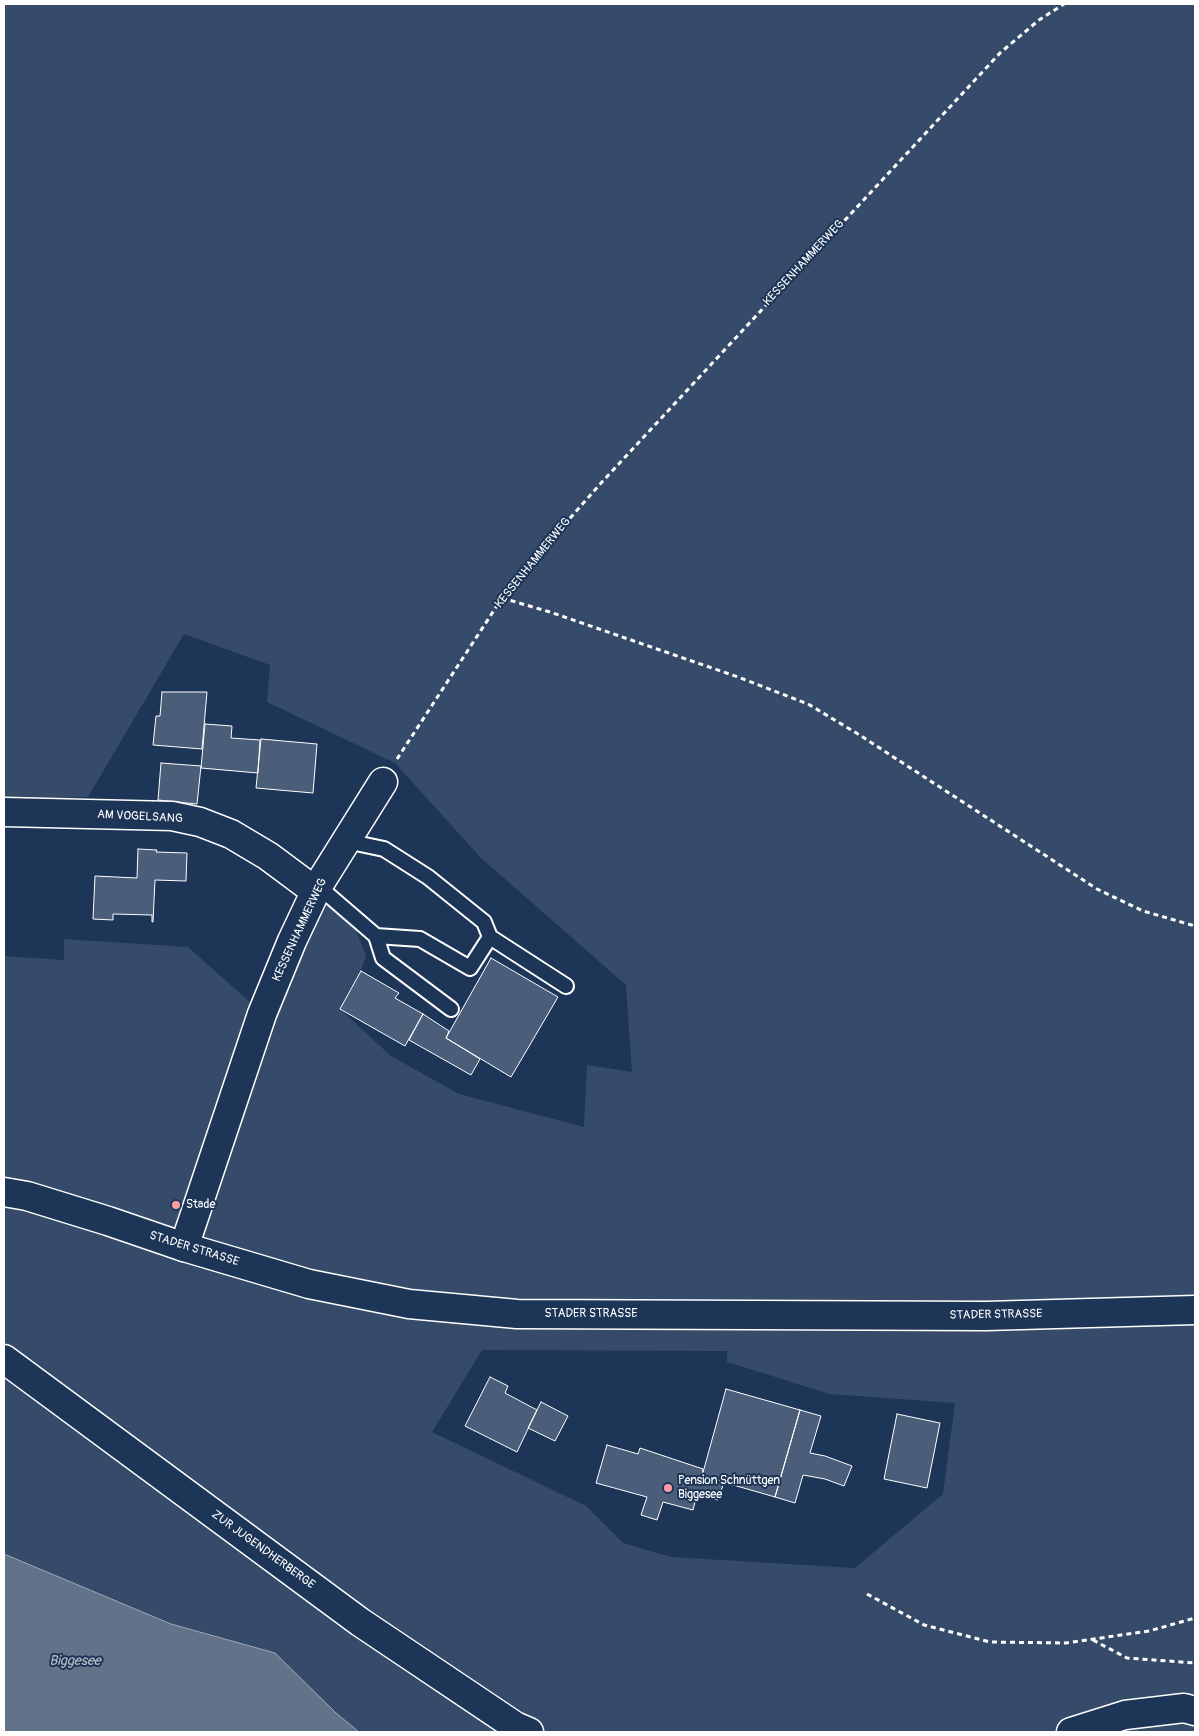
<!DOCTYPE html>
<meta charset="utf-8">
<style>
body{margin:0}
#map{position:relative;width:1199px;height:1736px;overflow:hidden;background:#1d3557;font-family:Pangolin,sans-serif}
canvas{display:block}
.frame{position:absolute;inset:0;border:5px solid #fff;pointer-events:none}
</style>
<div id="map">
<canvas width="1199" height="1736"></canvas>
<div class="frame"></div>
</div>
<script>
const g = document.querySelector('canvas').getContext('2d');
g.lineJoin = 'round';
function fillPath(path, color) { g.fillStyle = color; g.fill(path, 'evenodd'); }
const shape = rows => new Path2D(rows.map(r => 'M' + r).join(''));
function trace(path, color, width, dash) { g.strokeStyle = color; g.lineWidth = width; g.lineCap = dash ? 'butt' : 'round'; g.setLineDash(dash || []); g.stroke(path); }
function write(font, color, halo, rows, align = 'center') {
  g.font = font + ' Pangolin,sans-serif'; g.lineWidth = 4; g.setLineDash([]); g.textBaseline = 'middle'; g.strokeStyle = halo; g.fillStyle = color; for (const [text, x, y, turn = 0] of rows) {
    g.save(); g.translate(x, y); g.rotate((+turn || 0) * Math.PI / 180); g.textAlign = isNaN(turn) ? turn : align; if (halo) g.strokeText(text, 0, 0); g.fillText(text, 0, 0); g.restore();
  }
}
const green = shape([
 [4,4,1195,4,1195,1732,359,1732,336,1713,275,1653,171,1624,4,1554,4,956,64,960,64,939,188,947,262,1013,315,891,355,928,366,955,361,971,340,1009,391,1056,459,1094,584,1127,587,1065,632,1072,626,985,481,858,395,763,267,702,270,665,184,634,88,797,4,799],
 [482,1350,727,1351,727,1362,830,1394,955,1403,943,1494,855,1568,671,1557,623,1543,586,1506,432,1432]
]);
const water = shape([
 [4,1554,171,1624,275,1653,336,1713,359,1732,4,1732,4,1554]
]);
const building = shape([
 [162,692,207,692,202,749,153,745,156,716,160,716,162,692],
 [205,724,232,726,231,738,260,740,258,773,201,768,205,724],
 [261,739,317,744,313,793,256,788,261,739],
 [161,763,201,766,197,804,158,800,161,763],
 [138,849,157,850,156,852,187,853,186,881,155,880,153,922,152,922,152,915,113,914,113,920,93,919,95,876,137,878,138,849],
 [491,958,558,997,511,1077,446,1038,491,958],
 [361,971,399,993,395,998,423,1014,405,1046,340,1009,361,971],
 [423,1014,449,1031,446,1038,480,1059,471,1075,409,1040,423,1014],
 [490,1377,508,1386,505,1393,537,1410,517,1452,465,1426,490,1377],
 [726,1389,800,1410,775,1497,702,1476,726,1389],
 [541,1402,568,1416,555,1441,528,1428,541,1402],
 [800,1410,821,1416,810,1453,825,1456,852,1466,844,1486,825,1479,803,1475,795,1503,775,1497,800,1410],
 [897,1414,940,1423,927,1488,884,1479,897,1414],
 [607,1445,638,1454,640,1448,703,1469,702,1476,724,1482,718,1500,697,1494,693,1510,663,1502,657,1520,641,1515,647,1497,596,1483,607,1445]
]);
const path = shape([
 [502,598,550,612,738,677,808,704,858,734,1097,889,1143,911,1195,926],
 [397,759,502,598,534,559,602,482,1000,53,1039,20,1064,4],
 [867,1594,924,1625,990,1642,1066,1643,1149,1631,1195,1618],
 [1093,1640,1127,1658,1195,1663]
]);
const service = shape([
 [346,841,384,849,428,877,484,922,490,937],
 [318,886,376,936,383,958,451,1009],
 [376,936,420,939,470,968,490,937,566,986]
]);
const minor = shape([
 [4,812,172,816,200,822,231,834,268,856,315,891],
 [184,1247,262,1014,292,941,318,886,383,782],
 [4,1359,360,1622,515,1726,529,1732],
 [1071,1732,1125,1715,1184,1708,1195,1711]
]);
const tertiary = shape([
 [4,1192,27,1196,108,1221,184,1247,309,1284,409,1304,517,1314,986,1316,1195,1310]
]);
const markers = [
 [176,1205,5,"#ff9aa2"],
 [668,1488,5,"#ff9aa2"]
];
const streetNames = [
 ["KESSENHAMMERWEG",804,263,-47],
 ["KESSENHAMMERWEG",533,563,-51],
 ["AM VOGELSANG",140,817,3],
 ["KESSENHAMMERWEG",300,930,-65],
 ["STADER STRASSE",194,1249,17],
 ["STADER STRASSE",591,1314],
 ["STADER STRASSE",996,1315,-1],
 ["ZUR JUGENDHERBERGE",263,1550,36]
];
const poiNames = [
 ["Stade",186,1205],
 ["Pension Schnüttgen",678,1481],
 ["Biggesee",678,1495]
];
const waterNames = [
 ["Biggesee",75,1661]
];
fillPath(green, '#364b69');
fillPath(water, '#617289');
trace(water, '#a0aab8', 1);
fillPath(building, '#4a5d79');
trace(building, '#fff', 1);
trace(service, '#fff', 18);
trace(minor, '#fff', 31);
trace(tertiary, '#fff', 31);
trace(path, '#fff', 3, [5, 4]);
trace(service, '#1d3557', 14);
trace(minor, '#1d3557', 28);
trace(tertiary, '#1d3557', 28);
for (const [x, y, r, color] of markers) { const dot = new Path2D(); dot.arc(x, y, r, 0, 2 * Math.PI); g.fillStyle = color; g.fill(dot); trace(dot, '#1d3557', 2); }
write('12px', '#fff', '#1d3557', streetNames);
write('12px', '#fff', '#1d3557', poiNames, 'left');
write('italic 14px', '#b8c0ca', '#1d3557', waterNames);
</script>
